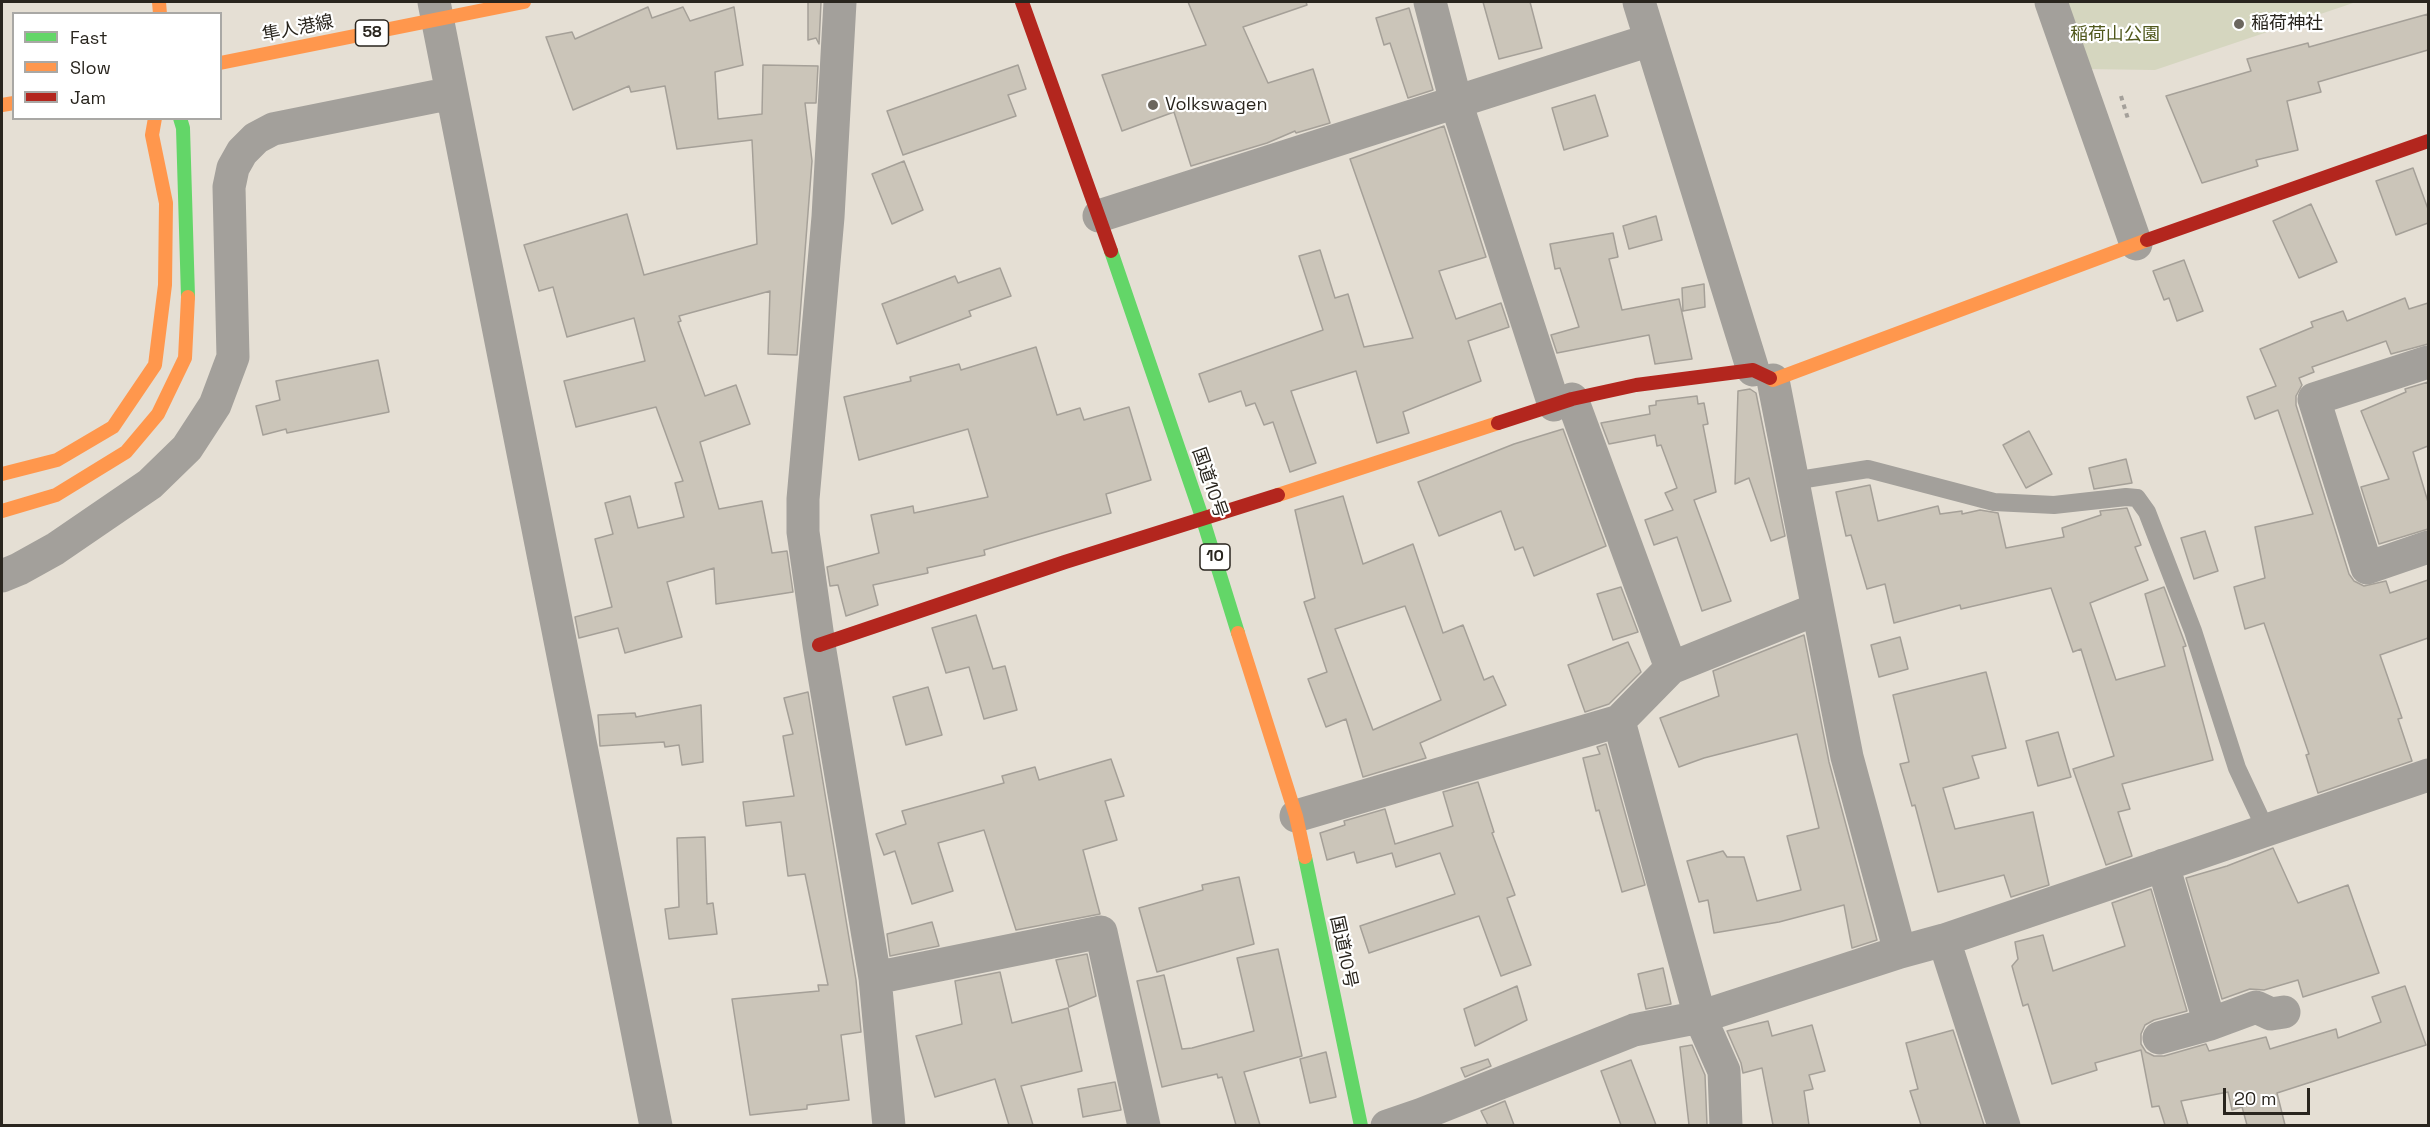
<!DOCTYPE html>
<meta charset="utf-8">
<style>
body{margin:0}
#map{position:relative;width:2430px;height:1127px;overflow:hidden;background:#e5dfd4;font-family:"Space Grotesk",sans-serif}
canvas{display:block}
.frame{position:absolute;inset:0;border:3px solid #29251e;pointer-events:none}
.legend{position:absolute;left:12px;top:12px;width:210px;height:108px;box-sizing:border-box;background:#fff;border:2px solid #a9a8a5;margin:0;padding:8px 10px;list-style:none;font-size:18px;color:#29251e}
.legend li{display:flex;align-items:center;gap:12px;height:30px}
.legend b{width:30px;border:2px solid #a9a8a5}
.scale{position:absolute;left:2223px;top:1088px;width:87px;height:27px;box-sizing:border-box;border:3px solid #29251e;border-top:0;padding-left:8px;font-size:18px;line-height:21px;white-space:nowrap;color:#29251e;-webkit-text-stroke:4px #fff;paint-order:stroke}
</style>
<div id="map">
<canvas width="2430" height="1127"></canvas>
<div class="frame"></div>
<ul class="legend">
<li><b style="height:8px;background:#63d668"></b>Fast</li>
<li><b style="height:8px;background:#ff974d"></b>Slow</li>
<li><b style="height:8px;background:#b3261e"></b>Jam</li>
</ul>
<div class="scale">20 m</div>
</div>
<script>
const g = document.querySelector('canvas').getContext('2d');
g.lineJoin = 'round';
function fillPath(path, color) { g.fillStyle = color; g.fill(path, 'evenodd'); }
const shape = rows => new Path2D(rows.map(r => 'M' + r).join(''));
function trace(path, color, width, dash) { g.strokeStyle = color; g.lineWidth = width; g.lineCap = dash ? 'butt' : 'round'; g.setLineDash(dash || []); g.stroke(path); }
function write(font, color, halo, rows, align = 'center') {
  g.font = font + ' "Space Grotesk","Noto Sans JP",sans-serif'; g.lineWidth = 4.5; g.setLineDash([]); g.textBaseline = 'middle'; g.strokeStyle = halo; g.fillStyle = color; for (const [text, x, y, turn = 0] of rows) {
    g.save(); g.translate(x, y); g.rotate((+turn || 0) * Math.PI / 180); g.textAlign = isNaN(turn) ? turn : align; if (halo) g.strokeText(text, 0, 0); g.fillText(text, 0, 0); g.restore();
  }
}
const green = shape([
 [2056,2,2356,2,2155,70,2085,69]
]);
const building = shape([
 [808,2,821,2,819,44,816,38,808,40,808,2],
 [1188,2,1306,2,1307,5,1243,27,1268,83,1313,69,1330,123,1296,133,1295,131,1267,143,1191,166,1174,112,1122,131,1102,75,1206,45,1188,2],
 [1483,2,1530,2,1542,48,1499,59,1483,2],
 [648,7,652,18,683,7,690,21,734,7,743,65,715,72,718,119,762,114,763,65,818,66,816,103,805,103,812,161,797,355,768,354,770,291,679,316,681,321,678,322,705,396,736,385,750,424,700,442,719,509,762,501,772,553,787,551,793,592,716,604,714,568,667,582,682,637,625,653,618,628,579,638,575,617,612,607,595,539,613,534,605,503,630,496,638,528,684,517,675,483,683,481,656,407,576,427,564,381,645,361,634,318,567,337,553,287,539,291,524,245,627,214,644,275,757,244,752,140,677,149,665,86,631,92,629,86,573,110,546,37,572,32,575,39,648,7],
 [1409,8,1433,90,1408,98,1390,43,1384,45,1376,18,1409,8],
 [2428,14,2428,50,2318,82,2321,92,2287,101,2298,150,2256,160,2258,166,2202,183,2166,96,2251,71,2247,59,2308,43,2309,47,2428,14],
 [1018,65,1026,89,1008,95,1016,116,903,155,887,111,1018,65],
 [1595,95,1608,136,1564,150,1552,108,1595,95],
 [1444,126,1486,257,1439,271,1456,319,1501,303,1509,327,1468,341,1481,381,1403,412,1409,433,1377,443,1356,371,1291,391,1316,463,1290,472,1273,422,1264,425,1255,403,1246,406,1241,391,1209,402,1199,374,1323,330,1299,256,1320,250,1335,298,1348,294,1364,347,1413,338,1350,159,1444,126],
 [904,161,923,210,892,224,872,174,904,161],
 [2413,168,2428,209,2428,223,2396,235,2376,181,2413,168],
 [2311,204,2337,262,2299,278,2273,221,2311,204],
 [1656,216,1662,240,1629,249,1623,226,1656,216],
 [1613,233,1618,257,1609,259,1622,310,1679,299,1692,359,1655,364,1649,335,1557,353,1551,335,1579,327,1560,268,1555,269,1550,244,1613,233],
 [2184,260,2203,311,2177,321,2169,298,2164,300,2153,271,2184,260],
 [1000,268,1011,296,969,311,971,316,897,344,882,304,955,276,958,283,1000,268],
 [1704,284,1705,307,1683,311,1682,288,1704,284],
 [2405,298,2409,309,2428,303,2428,344,2391,354,2386,341,2312,367,2314,372,2299,378,2302,385,2296,396,2296,405,2349,574,2354,581,2364,586,2386,581,2390,593,2428,580,2428,638,2380,655,2402,718,2398,719,2412,761,2318,793,2306,755,2309,754,2264,623,2245,629,2234,587,2265,578,2255,527,2313,514,2278,410,2255,419,2247,397,2276,386,2260,349,2313,327,2311,322,2343,311,2347,321,2405,298],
 [1036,347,1057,415,1080,408,1084,420,1129,407,1151,480,1106,494,1111,513,984,550,985,555,927,568,928,573,873,585,878,605,846,616,838,585,830,586,827,567,879,553,871,515,913,506,914,513,988,497,968,429,859,460,844,397,911,381,910,377,959,364,961,370,1036,347],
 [378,360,389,412,287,433,286,429,263,435,256,406,280,400,276,381,378,360],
 [2428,382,2428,446,2413,452,2428,502,2428,529,2379,544,2361,487,2389,479,2361,411,2406,392,2405,389,2428,382],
 [1750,389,1756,393,1785,536,1771,541,1749,478,1735,484,1738,391,1750,389],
 [1697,396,1698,404,1704,403,1708,424,1703,425,1716,492,1694,500,1731,601,1702,611,1677,537,1654,545,1645,520,1673,510,1665,493,1677,488,1661,445,1657,446,1655,435,1609,444,1601,423,1650,414,1649,406,1656,405,1656,401,1697,396],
 [1563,429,1606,546,1534,576,1523,547,1515,550,1501,511,1439,536,1418,482,1514,444,1563,429],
 [2029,431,2052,474,2026,488,2003,445,2029,431],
 [2126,459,2132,483,2094,489,2089,468,2126,459],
 [1870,485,1878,521,1938,506,1940,514,1962,511,1962,514,1980,510,1998,513,2006,548,2064,537,2062,528,2101,515,2100,511,2127,508,2141,545,2135,547,2148,580,2090,603,2116,680,2165,666,2145,594,2164,587,2186,646,2183,647,2213,760,2122,784,2130,809,2118,812,2132,856,2106,865,2073,769,2114,756,2081,649,2073,652,2051,588,1961,609,1960,605,1894,623,1885,584,1867,589,1851,535,1846,536,1836,492,1870,485],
 [1343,496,1363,564,1413,544,1443,633,1463,625,1484,680,1493,676,1506,705,1420,743,1426,758,1363,777,1346,719,1326,727,1308,679,1327,672,1304,602,1315,598,1295,510,1343,496],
 [1405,606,1441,700,1373,730,1335,629,1405,606],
 [2205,531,2218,571,2194,579,2181,538,2205,531],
 [1621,587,1638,632,1613,640,1597,594,1621,587],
 [976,615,993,669,1005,666,1017,710,984,719,969,667,946,673,932,628,976,615],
 [1804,635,1829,762,1877,940,1852,948,1844,905,1779,922,1714,933,1708,900,1699,902,1687,861,1723,851,1727,857,1744,857,1757,901,1801,890,1787,836,1819,828,1797,734,1704,758,1679,767,1660,718,1719,696,1713,671,1804,635],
 [1900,637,1908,669,1879,677,1871,645,1900,637],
 [1628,642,1641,672,1609,704,1585,712,1568,665,1628,642],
 [1986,672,2006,748,1972,756,1979,778,1943,788,1955,829,2033,812,2049,885,2011,897,2004,875,1938,892,1915,805,1912,806,1900,764,1909,762,1893,695,1986,672],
 [928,687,942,735,906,745,893,697,928,687],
 [808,692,856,980,861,1032,841,1035,849,1100,807,1105,807,1109,750,1115,732,999,819,991,818,985,828,985,805,874,788,876,781,822,746,826,743,802,794,796,783,736,793,734,784,698,808,692],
 [701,705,703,762,682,765,679,745,665,747,664,742,600,746,598,715,635,713,636,717,701,705],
 [2058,732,2071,777,2038,786,2026,741,2058,732],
 [1606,744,1645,885,1622,892,1599,810,1596,811,1583,758,1600,754,1597,747,1606,744],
 [1111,759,1124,796,1105,801,1117,840,1083,850,1100,914,1016,930,984,830,938,843,953,891,912,904,895,851,884,855,876,834,906,824,902,811,1004,783,1002,776,1035,767,1039,780,1111,759],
 [1478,782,1494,832,1492,833,1515,895,1507,898,1531,965,1501,976,1479,916,1369,953,1360,926,1455,894,1440,853,1396,867,1392,853,1357,863,1354,852,1327,860,1320,833,1345,825,1344,821,1385,809,1395,844,1453,826,1443,792,1478,782],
 [705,837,707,904,713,903,717,934,669,939,665,909,679,907,677,838,705,837],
 [2273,848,2298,903,2348,885,2379,973,2303,997,2298,980,2264,990,2250,989,2222,999,2186,878,2227,866,2273,848],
 [1239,877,1254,944,1157,972,1139,908,1203,890,1202,885,1239,877],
 [2151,889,2187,1011,2154,1020,2145,1025,2141,1034,2141,1044,2146,1052,2154,1056,2164,1056,2206,1044,2209,1051,2266,1037,2270,1049,2336,1029,2338,1038,2381,1022,2372,997,2405,986,2426,1045,2277,1093,2285,1125,2247,1125,2242,1107,2232,1110,2228,1092,2181,1101,2188,1125,2165,1125,2159,1106,2152,1107,2141,1050,2095,1063,2097,1070,2052,1084,2028,1004,2023,1006,2012,966,2018,959,2015,942,2043,935,2053,971,2125,946,2112,903,2151,889],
 [932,922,939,946,890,956,887,934,932,922],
 [1278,949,1302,1056,1244,1072,1260,1125,1236,1125,1222,1077,1218,1078,1217,1074,1162,1087,1137,981,1164,975,1182,1049,1192,1048,1254,1031,1237,958,1278,949],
 [1087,954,1096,996,1069,1007,1056,960,1087,954],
 [1663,968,1671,1004,1646,1009,1638,974,1663,968],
 [1000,972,1012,1023,1068,1008,1082,1071,1021,1086,1033,1125,1009,1125,995,1079,935,1097,916,1036,962,1024,955,981,1000,972],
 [1517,986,1527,1020,1475,1046,1464,1009,1517,986],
 [1768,1021,1772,1036,1812,1025,1825,1071,1809,1075,1813,1089,1804,1091,1809,1125,1773,1125,1762,1068,1743,1073,1741,1063,1727,1031,1768,1021],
 [1953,1030,1984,1125,1921,1125,1910,1091,1918,1089,1906,1043,1953,1030],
 [1692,1045,1705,1075,1707,1125,1689,1125,1680,1047,1692,1045],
 [1326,1052,1336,1097,1310,1103,1300,1059,1326,1052],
 [1488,1059,1491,1066,1465,1077,1461,1068,1488,1059],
 [1631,1060,1656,1125,1621,1125,1601,1071,1631,1060],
 [1115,1082,1121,1110,1083,1117,1078,1089,1115,1082],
 [1505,1101,1514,1125,1488,1125,1481,1111,1505,1101]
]);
const path = shape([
 [2121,96,2128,119]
]);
const lane = shape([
 [1793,481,1868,469,1994,502,2054,505,2126,497,2137,498,2147,512,2193,631,2237,768,2266,830]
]);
const street = shape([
 [434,2,656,1126],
 [840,2,828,217,803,499,803,532,819,645,875,978,889,1126],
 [1430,2,1456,102,1554,405],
 [1639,2,1753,370],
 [2051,2,2136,244],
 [1099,216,1650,40],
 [2428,362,2314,399,2367,568,2428,547],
 [1773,380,1847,757,1900,952],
 [1572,399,1671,668,1619,721,1700,1017,1724,1071,1726,1126],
 [2,576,19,569,55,549,150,484,187,448,215,405,233,357,229,187,233,168,242,152,256,138,273,129,452,93],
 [1671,668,1817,609],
 [1296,816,1619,721],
 [2163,865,2210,1024],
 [1944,940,2004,1126],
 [875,978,1101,932,1144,1126],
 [2159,1038,2210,1024,2256,1007,2271,1014,2284,1012],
 [1387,1126,1422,1114,1634,1030,1700,1017,1900,952,1944,940,2428,775]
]);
const fast = shape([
 [180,118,183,128,188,297],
 [1111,251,1203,520,1238,633],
 [1305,857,1361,1126]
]);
const slow = shape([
 [159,2,160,14],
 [220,63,524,2],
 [2,105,14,103],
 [1770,378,1773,380,2147,240],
 [2,474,57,460,113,427,155,365,165,285,166,203,152,135,155,118],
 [1278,495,1498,423],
 [2,511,56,495,126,452,158,414,185,358,188,297],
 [1238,633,1296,816,1305,857]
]);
const jam = shape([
 [1022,2,1111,251],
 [2147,240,2428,141],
 [1498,423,1572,399,1636,385,1753,370,1770,378],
 [819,645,1065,562,1278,495]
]);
const markers = [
 [2239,24,6,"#6b665e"],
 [1153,105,6,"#6b665e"]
];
const shields = [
 [372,33,33],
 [1215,557,30]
];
const shieldNames = [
 ["58",372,33],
 ["10",1215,557]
];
const poiNames = [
 ["稲荷神社",2251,24],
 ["Volkswagen",1165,105]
];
const streetNames = [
 ["隼人港線",298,29,-11],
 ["国道10号",1209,483,71],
 ["国道10号",1343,952,78]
];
const parkNames = [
 ["稲荷山公園",2115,35]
];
fillPath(green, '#d5d6bf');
fillPath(building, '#cbc5b9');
trace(building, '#a5a098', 1.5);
trace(path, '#a4a09a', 4, [4.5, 4.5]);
trace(lane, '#a3a09b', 18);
trace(street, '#a3a09b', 33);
trace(fast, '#63d668', 14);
trace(slow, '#ff974d', 14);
trace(jam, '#b3261e', 14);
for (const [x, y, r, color] of markers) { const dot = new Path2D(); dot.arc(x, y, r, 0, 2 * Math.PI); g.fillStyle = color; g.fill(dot); trace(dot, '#fff', 2); }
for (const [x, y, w] of shields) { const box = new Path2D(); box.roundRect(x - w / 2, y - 13, w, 26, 4.5); g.fillStyle = '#fff'; g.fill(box); trace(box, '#29251e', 1.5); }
write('bold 16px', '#29251e', null, shieldNames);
write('18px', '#29251e', '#fff', poiNames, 'left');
write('18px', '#29251e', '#fff', streetNames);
write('18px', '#50581c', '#fff', parkNames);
</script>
